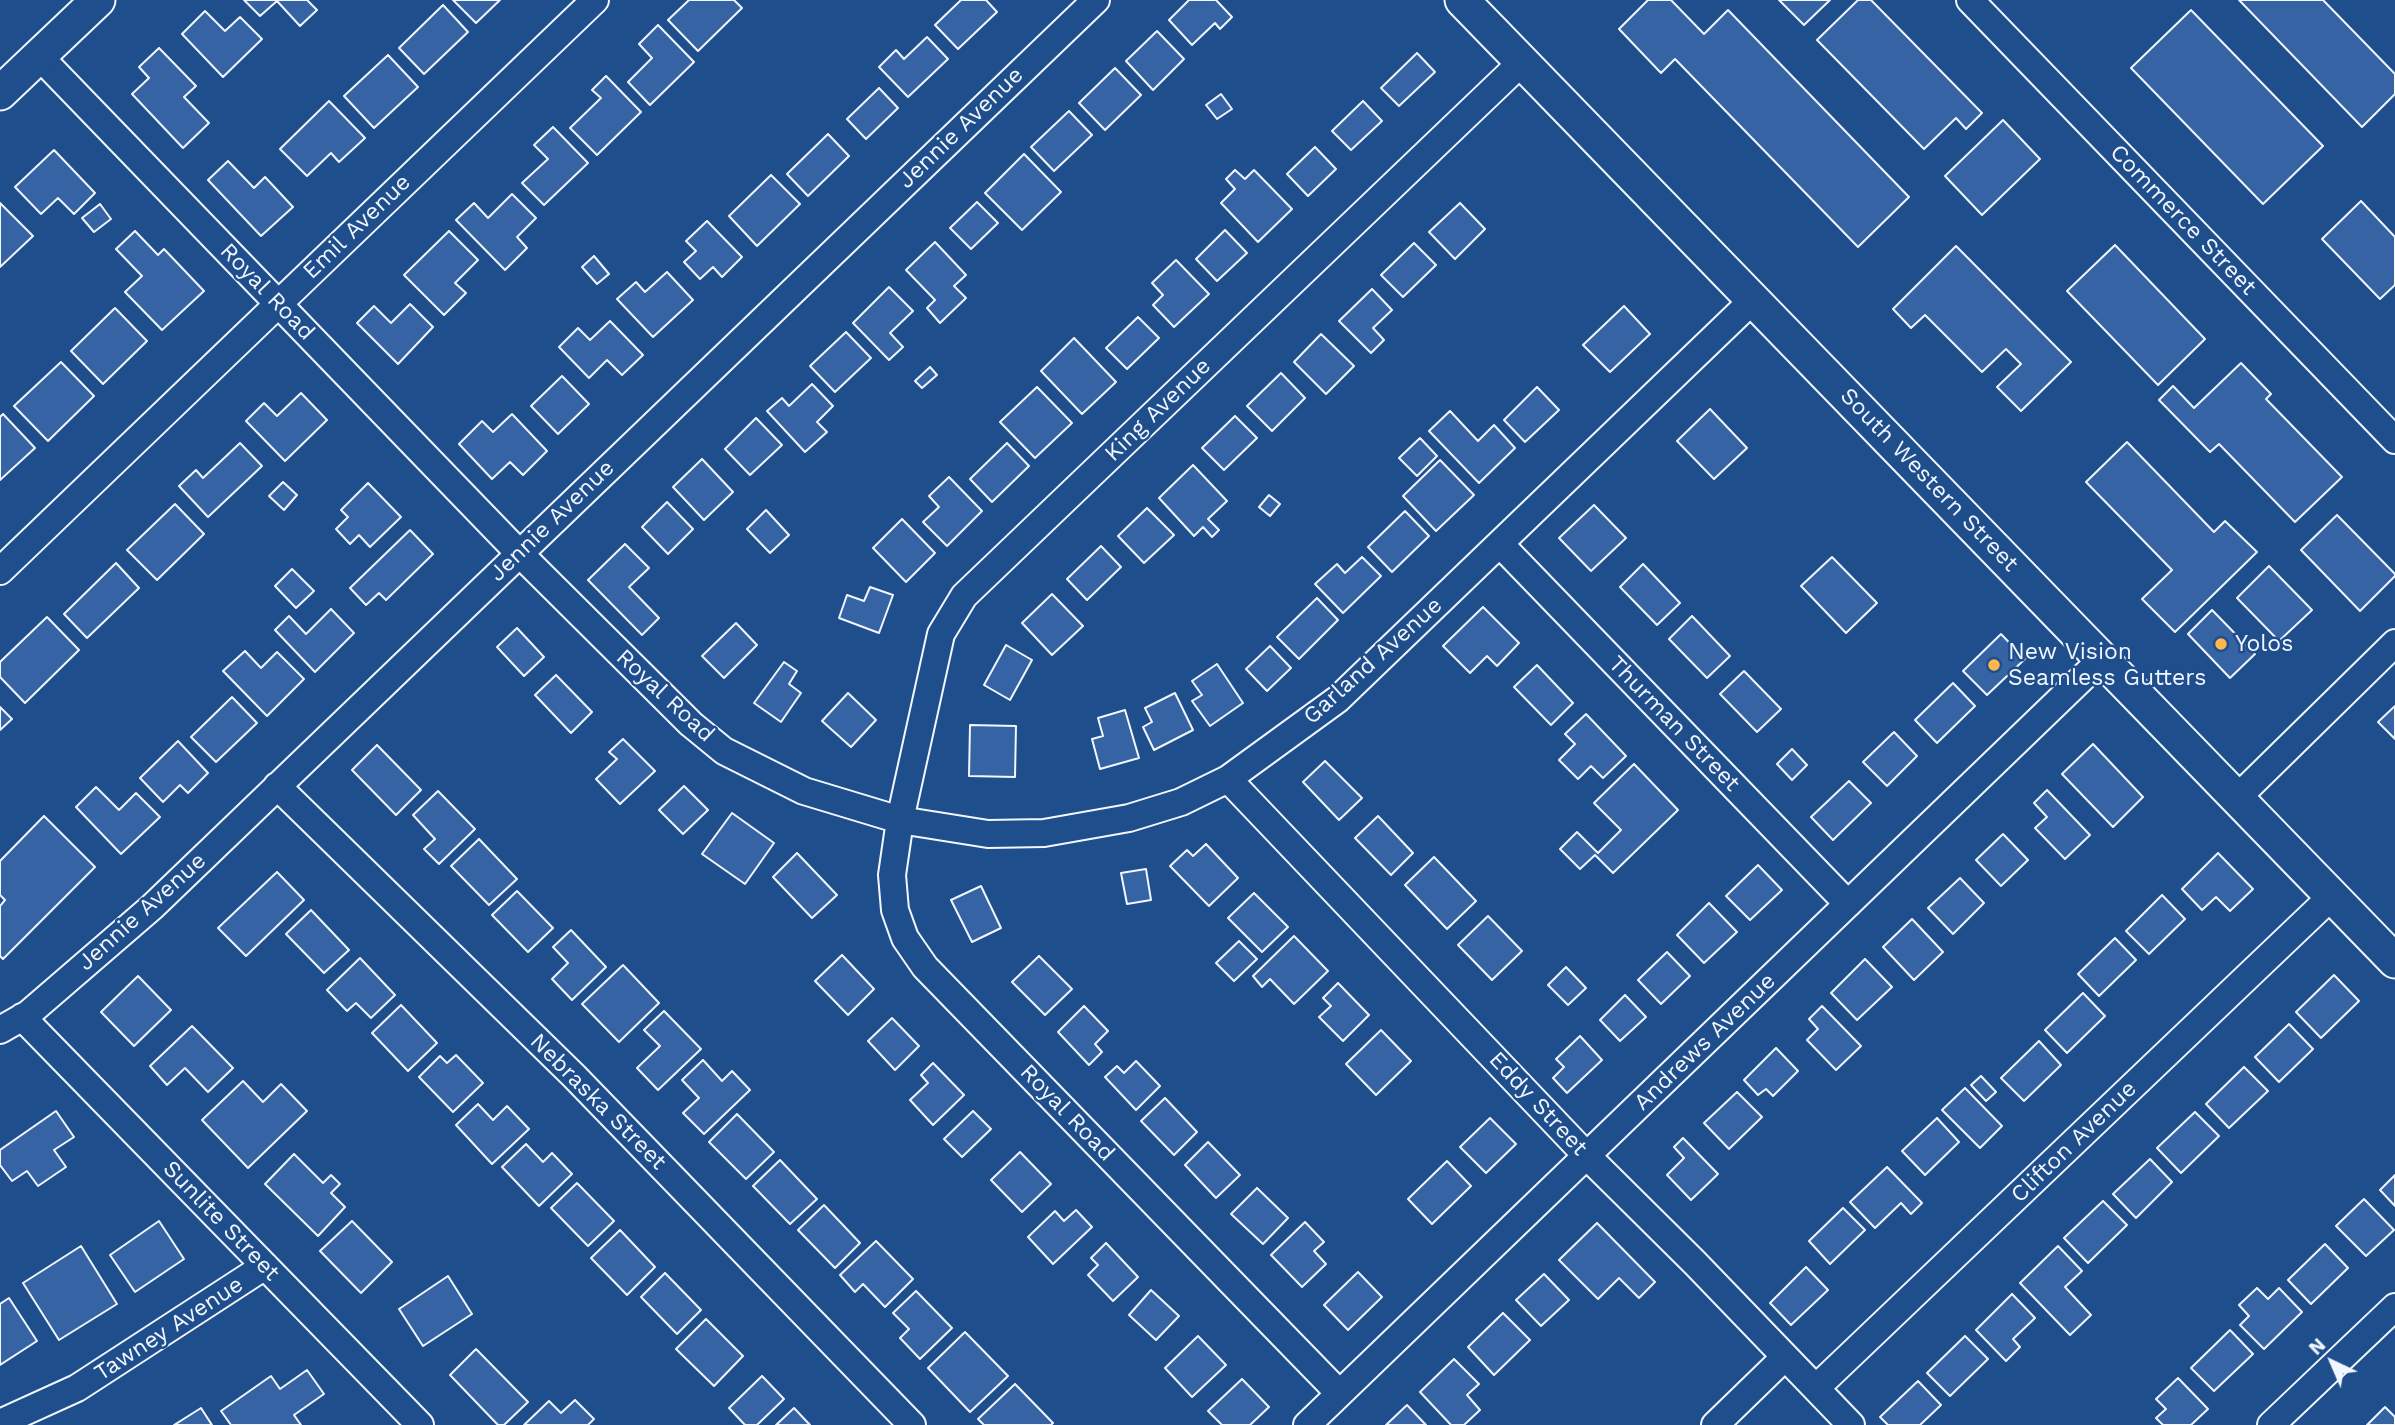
<!DOCTYPE html>
<style>
body{margin:0}
#map{position:relative;width:2395px;height:1425px;overflow:hidden;background:#1f4e8c;font-family:"Work Sans",sans-serif}
canvas{display:block}
.north{position:absolute;left:2297px;top:1327px;width:70px;height:70px;-webkit-text-stroke:5px #1f4e8c;paint-order:stroke;rotate:316deg;font-size:19px;font-weight:700;line-height:28px;text-align:center;color:#f2f6ff}
.north::after{content:'';display:block;margin:auto;width:24px;height:32px;background:#f2f6ff;clip-path:polygon(50% 0,100% 100%,50% 72%,0 100%)}
</style>
<div id="map">
<canvas width="2395" height="1425"></canvas>
<div class="north">N</div>
</div>
<script>
const g = document.querySelector('canvas').getContext('2d');
g.lineJoin = 'round';
function fillPath(path, color) { g.fillStyle = color; g.fill(path, 'evenodd'); }
const shape = rows => new Path2D(rows.map(r => 'M' + r).join(''));
function trace(path, color, width, dash) { g.strokeStyle = color; g.lineWidth = width; g.lineCap = dash ? 'butt' : 'round'; g.setLineDash(dash || []); g.stroke(path); }
function write(font, color, halo, rows, align = 'center') {
  g.font = font + ' "Work Sans",sans-serif'; g.lineWidth = 5; g.setLineDash([]); g.textBaseline = 'middle'; g.strokeStyle = halo; g.fillStyle = color; for (const [text, x, y, turn = 0] of rows) {
    g.save(); g.translate(x, y); g.rotate((+turn || 0) * Math.PI / 180); g.textAlign = isNaN(turn) ? turn : align; if (halo) g.strokeText(text, 0, 0); g.fillText(text, 0, 0); g.restore();
  }
}
const building = shape([
 [244,0,307,0,317,10,300,26,277,1,260,16,244,0],
 [453,0,500,0,476,23,453,0],
 [689,0,734,0,742,8,698,51,668,20,689,0],
 [961,0,986,0,997,12,958,49,935,25,961,0],
 [1189,0,1216,0,1232,17,1220,29,1215,23,1192,45,1169,20,1189,0],
 [1648,0,1671,0,1704,34,1728,10,1909,197,1858,247,1675,59,1661,73,1619,29,1648,0],
 [1779,0,1830,0,1804,25,1779,0],
 [1858,0,1871,0,1982,113,1966,129,1956,118,1924,149,1817,40,1858,0],
 [2239,0,2323,0,2395,74,2395,94,2362,127,2239,0],
 [443,5,468,32,424,74,399,48,443,5],
 [2191,10,2323,146,2263,204,2131,68,2191,10],
 [205,11,225,31,240,17,262,39,223,77,182,34,205,11],
 [658,25,694,62,650,105,628,82,652,58,639,44,658,25],
 [1157,31,1184,59,1153,90,1126,61,1157,31],
 [927,37,948,59,908,97,879,67,896,50,904,59,927,37],
 [159,48,196,86,184,97,209,123,183,148,132,94,149,78,139,67,159,48],
 [1417,53,1435,72,1399,106,1381,88,1417,53],
 [388,55,418,87,374,128,344,96,388,55],
 [1115,68,1141,95,1105,130,1079,103,1115,68],
 [606,76,641,112,597,155,570,128,601,98,592,90,606,76],
 [879,88,898,108,866,139,847,119,879,88],
 [1221,94,1232,109,1217,119,1206,105,1221,94],
 [329,101,365,138,339,162,331,153,307,176,280,149,329,101],
 [1363,101,1382,121,1351,150,1332,131,1363,101],
 [1069,111,1092,135,1054,171,1031,147,1069,111],
 [2003,120,2040,159,1982,215,1945,176,2003,120],
 [553,127,588,163,544,205,522,183,548,159,534,145,553,127],
 [828,134,849,156,808,196,787,174,828,134],
 [1315,147,1336,169,1308,196,1287,174,1315,147],
 [54,150,95,193,74,214,58,198,41,214,15,187,54,150],
 [1024,154,1061,192,1022,230,985,193,1024,154],
 [228,161,254,188,265,177,293,207,261,236,208,180,228,161],
 [1235,170,1245,179,1254,170,1292,209,1258,242,1221,203,1235,189,1226,179,1235,170],
 [771,175,800,204,757,246,729,216,771,175],
 [512,194,536,218,517,237,527,248,505,270,456,220,474,203,488,218,512,194],
 [2361,201,2395,237,2395,285,2380,299,2322,239,2361,201],
 [977,202,998,223,971,249,950,228,977,202],
 [0,203,33,236,0,267,0,203],
 [1460,203,1485,229,1455,259,1429,232,1460,203],
 [100,204,111,219,94,232,82,218,100,204],
 [707,221,742,257,722,277,713,267,700,279,684,262,696,251,686,241,707,221],
 [1225,230,1247,253,1217,281,1196,259,1225,230],
 [135,231,158,255,164,249,204,291,162,330,125,292,142,276,116,249,135,231],
 [449,231,478,260,455,283,466,293,444,315,404,275,449,231],
 [935,242,966,275,954,286,966,298,940,323,927,308,935,300,906,270,935,242],
 [1414,243,1436,265,1403,297,1381,275,1414,243],
 [2115,245,2205,339,2158,385,2067,291,2115,245],
 [1956,246,2071,362,2021,411,1997,387,2021,364,2006,349,1982,372,1925,315,1911,328,1893,309,1956,246],
 [594,256,609,274,597,284,582,267,594,256],
 [1176,260,1209,294,1174,327,1153,305,1163,295,1152,283,1176,260],
 [667,272,693,300,653,337,617,299,636,282,645,292,667,272],
 [889,287,913,311,890,333,903,347,889,360,853,323,889,287],
 [1372,289,1392,310,1373,328,1384,340,1371,353,1339,321,1372,289],
 [410,304,433,327,398,364,357,323,374,306,391,323,410,304],
 [1624,306,1650,334,1610,372,1583,345,1624,306],
 [115,308,147,341,103,384,71,351,115,308],
 [1138,317,1159,338,1127,369,1106,348,1138,317],
 [610,321,643,355,622,375,607,360,589,378,559,347,578,328,590,340,610,321],
 [846,332,871,358,835,392,810,366,846,332],
 [1321,334,1354,366,1326,394,1294,362,1321,334],
 [1074,338,1116,382,1082,414,1041,371,1074,338],
 [61,362,94,396,48,441,14,406,61,362],
 [2241,363,2271,394,2266,399,2342,477,2295,522,2219,444,2210,452,2159,400,2173,386,2194,408,2241,363],
 [930,367,937,375,922,388,915,381,930,367],
 [1281,373,1305,398,1272,431,1247,406,1281,373],
 [562,376,589,404,558,434,531,406,562,376],
 [812,384,833,406,817,422,827,432,805,452,767,411,782,398,789,406,812,384],
 [1037,387,1072,423,1035,458,1000,422,1037,387],
 [1537,387,1559,410,1525,442,1504,420,1537,387],
 [301,393,327,420,285,461,246,421,264,403,277,416,301,393],
 [1710,409,1747,448,1714,479,1677,441,1710,409],
 [1450,411,1478,441,1494,425,1515,448,1479,483,1429,431,1450,411],
 [3,414,35,448,0,480,0,417,3,414],
 [512,414,547,451,523,475,510,462,492,479,459,444,482,421,493,432,512,414],
 [1235,416,1257,438,1224,470,1202,448,1235,416],
 [756,418,782,445,750,475,725,449,756,418],
 [1420,438,1437,456,1417,476,1399,458,1420,438],
 [2127,442,2214,532,2225,521,2257,552,2175,632,2142,599,2172,570,2086,482,2127,442],
 [240,443,262,466,208,517,179,486,196,470,203,478,240,443],
 [1007,443,1029,466,992,502,970,479,1007,443],
 [702,459,733,492,704,520,673,487,702,459],
 [1440,460,1474,495,1436,531,1403,496,1440,460],
 [1193,465,1227,501,1208,519,1219,530,1212,537,1203,527,1194,536,1159,498,1193,465],
 [949,477,982,511,947,546,923,522,939,507,929,496,949,477],
 [283,482,297,495,284,510,269,496,283,482],
 [368,483,401,517,370,547,359,535,350,544,336,529,348,517,341,510,368,483],
 [1269,495,1280,504,1270,516,1259,507,1269,495],
 [667,502,693,529,668,554,642,527,667,502],
 [175,504,204,534,157,580,127,550,175,504],
 [1594,505,1626,538,1591,571,1559,538,1594,505],
 [1147,508,1174,535,1144,563,1118,536,1147,508],
 [766,510,789,535,770,553,747,529,766,510],
 [1405,511,1429,536,1392,572,1368,547,1405,511],
 [2337,515,2395,574,2395,576,2360,611,2301,550,2337,515],
 [902,519,935,553,906,582,873,548,902,519],
 [410,530,433,554,386,600,379,593,366,605,350,588,410,530],
 [625,544,649,568,629,587,659,618,642,635,588,580,625,544],
 [1101,546,1121,567,1087,600,1067,579,1101,546],
 [1362,557,1381,576,1343,613,1315,584,1337,564,1345,573,1362,557],
 [1832,557,1877,603,1846,633,1801,586,1832,557],
 [116,563,139,588,87,638,64,614,116,563],
 [1643,564,1680,603,1657,625,1620,587,1643,564],
 [2269,566,2312,610,2279,641,2237,598,2269,566],
 [292,569,314,591,296,608,275,586,292,569],
 [870,587,893,595,879,633,839,618,847,595,864,601,870,587],
 [1052,594,1083,626,1052,655,1022,623,1052,594],
 [1317,598,1338,620,1299,659,1277,637,1317,598],
 [1483,607,1519,643,1497,666,1487,656,1470,673,1443,646,1483,607],
 [331,609,354,633,315,672,275,630,289,616,306,634,331,609],
 [2212,610,2255,654,2230,678,2188,634,2212,610],
 [1692,616,1730,656,1707,678,1669,639,1692,616],
 [47,617,79,650,25,703,0,677,0,662,47,617],
 [736,623,757,645,724,678,702,656,736,623],
 [517,628,544,657,524,676,497,647,517,628],
 [2001,634,2025,659,1987,695,1963,671,2001,634],
 [1006,645,1032,660,1010,700,984,685,1006,645],
 [1270,646,1291,668,1267,691,1246,669,1270,646],
 [245,651,261,668,277,652,304,679,267,716,223,671,245,651],
 [784,662,797,671,789,684,801,693,781,722,754,703,784,662],
 [1217,664,1243,703,1210,726,1192,701,1202,695,1192,681,1217,664],
 [1537,665,1573,703,1551,725,1514,687,1537,665],
 [1744,671,1781,709,1757,732,1720,694,1744,671],
 [556,675,592,712,571,733,535,695,556,675],
 [1953,683,1975,706,1937,743,1915,720,1953,683],
 [848,693,876,720,851,747,822,721,848,693],
 [1175,693,1193,730,1154,750,1143,727,1152,722,1145,708,1175,693],
 [232,697,257,723,216,762,191,737,232,697],
 [2395,706,2395,739,2378,722,2395,706],
 [0,707,12,719,0,730,0,707],
 [1125,710,1139,758,1100,769,1092,739,1103,736,1098,718,1125,710],
 [1586,714,1626,756,1603,778,1591,766,1578,779,1559,760,1575,744,1565,734,1586,714],
 [970,725,1016,726,1015,777,969,776,970,725],
 [1894,732,1917,756,1887,786,1863,762,1894,732],
 [623,739,655,771,620,804,596,779,617,759,609,752,623,739],
 [178,741,208,773,188,793,180,785,163,802,140,778,178,741],
 [2093,744,2143,797,2113,827,2062,774,2093,744],
 [377,745,421,790,396,815,352,770,377,745],
 [1792,749,1807,765,1792,780,1777,764,1792,749],
 [1325,761,1362,798,1339,820,1303,782,1325,761],
 [1634,764,1678,810,1613,873,1595,855,1580,869,1560,849,1577,832,1598,853,1621,830,1594,803,1634,764],
 [1849,781,1871,803,1833,840,1811,817,1849,781],
 [684,786,708,810,683,834,659,810,684,786],
 [96,787,119,810,136,793,160,817,121,854,76,807,96,787],
 [2047,790,2090,835,2065,859,2035,828,2047,817,2034,803,2047,790],
 [438,791,475,829,439,864,424,849,435,839,413,815,438,791],
 [732,813,774,843,745,884,702,854,732,813],
 [44,816,95,867,3,959,0,956,0,906,5,900,0,895,0,861,44,816],
 [1378,816,1413,853,1391,875,1355,838,1378,816],
 [2003,834,2028,860,2001,886,1976,860,2003,834],
 [479,839,517,879,489,905,451,866,479,839],
 [1206,844,1238,878,1209,906,1170,866,1187,850,1193,856,1206,844],
 [797,853,837,895,812,918,773,877,797,853],
 [2218,853,2253,889,2230,911,2216,897,2202,910,2182,889,2218,853],
 [1434,857,1476,901,1447,929,1405,885,1434,857],
 [1758,865,1782,890,1750,920,1726,896,1758,865],
 [1146,869,1151,900,1127,904,1121,873,1146,869],
 [277,872,304,900,246,956,218,928,277,872],
 [1960,878,1984,903,1953,934,1928,908,1960,878],
 [981,886,1001,928,972,942,951,900,981,886],
 [517,891,553,928,528,952,492,915,517,891],
 [1254,893,1288,927,1262,952,1228,918,1254,893],
 [2162,895,2185,919,2149,954,2126,931,2162,895],
 [1709,903,1737,932,1704,963,1677,935,1709,903],
 [311,910,349,950,324,973,286,934,311,910],
 [1488,916,1522,951,1492,980,1458,945,1488,916],
 [1912,919,1943,952,1914,980,1883,947,1912,919],
 [571,930,606,967,572,1000,552,979,568,963,553,947,571,930],
 [1294,936,1328,971,1294,1004,1270,979,1262,987,1253,976,1294,936],
 [2115,938,2136,960,2099,996,2078,974,2115,938],
 [1239,941,1257,959,1234,981,1216,963,1239,941],
 [1667,952,1690,976,1661,1004,1638,980,1667,952],
 [842,955,874,989,848,1015,815,981,842,955],
 [1039,956,1072,989,1045,1015,1012,982,1039,956],
 [360,958,395,995,371,1018,356,1003,347,1011,327,990,360,958],
 [1865,959,1892,987,1857,1020,1831,993,1865,959],
 [623,965,659,1003,619,1042,582,1004,623,965],
 [1566,967,1586,988,1568,1005,1548,985,1566,967],
 [2334,975,2359,1001,2321,1038,2296,1012,2334,975],
 [138,976,171,1010,134,1046,101,1012,138,976],
 [1338,983,1369,1015,1343,1041,1319,1017,1331,1006,1323,998,1338,983],
 [2083,993,2105,1016,2067,1053,2045,1030,2083,993],
 [1625,995,1646,1017,1620,1041,1600,1020,1625,995],
 [401,1005,437,1043,408,1071,372,1033,401,1005],
 [1084,1006,1108,1031,1095,1044,1102,1052,1089,1065,1058,1032,1084,1006],
 [1822,1006,1861,1046,1836,1070,1807,1040,1818,1029,1809,1019,1822,1006],
 [664,1011,701,1049,658,1090,637,1068,660,1046,644,1030,664,1011],
 [892,1018,919,1046,895,1070,868,1041,892,1018],
 [2289,1024,2313,1049,2279,1082,2255,1057,2289,1024],
 [192,1026,233,1068,208,1092,185,1068,167,1085,150,1066,192,1026],
 [1381,1030,1411,1061,1376,1095,1346,1064,1381,1030],
 [1580,1036,1602,1060,1567,1093,1553,1078,1564,1067,1556,1059,1580,1036],
 [2039,1041,2061,1065,2024,1101,2001,1078,2039,1041],
 [1776,1048,1798,1071,1773,1096,1766,1089,1758,1095,1744,1080,1776,1048],
 [456,1055,483,1083,453,1112,419,1077,440,1056,447,1063,456,1055],
 [703,1060,722,1081,732,1071,750,1090,704,1134,683,1113,699,1098,682,1080,703,1060],
 [1136,1061,1160,1086,1136,1110,1105,1077,1117,1066,1124,1073,1136,1061],
 [933,1063,964,1095,933,1125,910,1100,928,1083,921,1075,933,1063],
 [2244,1067,2268,1091,2229,1128,2206,1104,2244,1067],
 [1981,1076,1996,1092,1986,1101,1971,1085,1981,1076],
 [243,1081,263,1102,281,1084,307,1111,248,1168,202,1120,243,1081],
 [1965,1088,2002,1126,1980,1148,1942,1110,1965,1088],
 [1737,1092,1762,1117,1729,1149,1704,1123,1737,1092],
 [1165,1098,1197,1132,1174,1155,1141,1121,1165,1098],
 [478,1104,493,1120,507,1106,529,1129,492,1164,456,1125,478,1104],
 [56,1111,74,1137,54,1150,66,1167,38,1186,27,1171,12,1181,0,1165,0,1150,56,1111],
 [973,1111,991,1129,962,1157,944,1139,973,1111],
 [2195,1112,2219,1136,2181,1173,2157,1148,2195,1112],
 [737,1114,774,1152,746,1179,709,1142,737,1114],
 [1490,1118,1516,1144,1486,1173,1460,1147,1490,1118],
 [1937,1118,1959,1142,1925,1175,1902,1151,1937,1118],
 [1683,1138,1718,1174,1691,1200,1667,1175,1684,1158,1674,1147,1683,1138],
 [1208,1142,1240,1175,1216,1198,1185,1165,1208,1142],
 [526,1144,543,1162,552,1153,572,1174,539,1206,502,1167,526,1144],
 [1020,1152,1051,1184,1022,1212,991,1180,1020,1152],
 [294,1154,323,1183,331,1175,340,1184,331,1193,345,1207,318,1236,265,1184,294,1154],
 [2150,1159,2172,1182,2136,1218,2113,1194,2150,1159],
 [780,1160,817,1199,790,1224,753,1186,780,1160],
 [1447,1161,1471,1186,1432,1224,1408,1199,1447,1161],
 [1887,1167,1922,1203,1911,1214,1901,1203,1875,1228,1850,1202,1887,1167],
 [2395,1175,2395,1206,2380,1190,2395,1175],
 [577,1183,614,1221,588,1246,551,1208,577,1183],
 [1257,1188,1288,1218,1263,1244,1231,1214,1257,1188],
 [2364,1199,2394,1230,2366,1256,2336,1226,2364,1199],
 [2103,1201,2127,1225,2088,1263,2064,1238,2103,1201],
 [824,1205,860,1243,835,1268,798,1230,824,1205],
 [1843,1208,1865,1230,1830,1264,1809,1241,1843,1208],
 [1076,1210,1092,1227,1053,1264,1028,1237,1055,1211,1064,1221,1076,1210],
 [159,1221,184,1259,135,1292,110,1255,159,1221],
 [352,1221,392,1262,361,1293,320,1251,352,1221],
 [1305,1222,1324,1242,1314,1251,1326,1264,1302,1287,1271,1255,1305,1222],
 [1597,1223,1655,1282,1639,1298,1619,1278,1598,1299,1559,1260,1597,1223],
 [620,1230,655,1267,627,1295,591,1258,620,1230],
 [876,1241,913,1279,885,1307,863,1284,855,1292,840,1275,876,1241],
 [1106,1243,1138,1277,1113,1301,1088,1275,1098,1265,1091,1258,1106,1243],
 [2325,1244,2348,1268,2311,1304,2288,1280,2325,1244],
 [81,1246,117,1304,59,1340,23,1283,81,1246],
 [2058,1246,2082,1271,2065,1287,2091,1315,2070,1335,2020,1283,2058,1246],
 [1806,1267,1828,1290,1791,1325,1770,1303,1806,1267],
 [1358,1272,1382,1297,1348,1330,1324,1305,1358,1272],
 [665,1273,701,1310,677,1334,641,1297,665,1273],
 [1544,1274,1569,1300,1541,1326,1516,1300,1544,1274],
 [448,1276,472,1314,423,1346,399,1309,448,1276],
 [2257,1288,2268,1299,2279,1288,2302,1312,2264,1349,2240,1325,2249,1316,2239,1305,2257,1288],
 [1151,1290,1179,1316,1156,1340,1129,1315,1151,1290],
 [916,1291,952,1328,920,1359,900,1338,909,1329,893,1313,916,1291],
 [2012,1294,2035,1318,2013,1339,2020,1347,2006,1361,1976,1330,2012,1294],
 [9,1298,37,1341,0,1365,0,1304,9,1298],
 [1503,1313,1530,1340,1494,1375,1468,1347,1503,1313],
 [706,1319,743,1356,714,1386,676,1349,706,1319],
 [2230,1330,2253,1354,2214,1391,2191,1368,2230,1330],
 [965,1332,1008,1376,970,1412,928,1368,965,1332],
 [1198,1336,1226,1365,1192,1397,1165,1368,1198,1336],
 [1965,1336,1988,1359,1950,1396,1927,1373,1965,1336],
 [476,1349,528,1402,504,1425,498,1425,450,1375,476,1349],
 [1454,1359,1479,1384,1467,1395,1480,1410,1464,1425,1451,1425,1420,1392,1454,1359],
 [307,1370,324,1394,294,1415,301,1425,231,1425,221,1411,271,1376,280,1389,307,1370],
 [762,1376,784,1399,757,1425,745,1425,729,1408,762,1376],
 [2178,1378,2208,1409,2191,1425,2163,1425,2156,1418,2166,1409,2156,1399,2178,1378],
 [1242,1379,1269,1407,1250,1425,1222,1425,1208,1411,1242,1379],
 [1918,1381,1941,1405,1920,1425,1888,1425,1880,1417,1918,1381],
 [1015,1384,1053,1423,1051,1425,984,1425,978,1419,1015,1384],
 [575,1400,594,1419,588,1425,524,1425,549,1401,561,1413,575,1400],
 [1407,1405,1426,1425,1386,1425,1407,1405],
 [2385,1407,2395,1417,2395,1425,2367,1425,2385,1407],
 [201,1408,212,1425,174,1425,201,1408],
 [794,1408,810,1425,776,1425,794,1408]
]);
const minor = shape([
 [1970,0,2395,440],
 [39,56,519,553,691,724,724,751,804,791,900,820,988,834,1044,833,1129,818,1181,802,1228,779,1338,699,1754,299],
 [1500,544,1848,904],
 [0,571,595,0],
 [1228,779,1587,1156,1695,1263,1851,1425],
 [277,786,574,1076,912,1425],
 [2237,798,2395,643],
 [22,1017,420,1425],
 [0,1030,28,1014,152,907,1096,0],
 [1816,1388,2332,896],
 [1339,1393,925,967,905,938,895,910,892,875,900,820,941,634,964,596,1522,62],
 [0,1423,77,1388,265,1266],
 [1307,1425,2102,659],
 [1715,1425,1785,1357],
 [2271,1425,2395,1307]
]);
const major = shape([
 [1462,0,2395,961],
 [0,93,98,0]
]);
const markers = [
 [2221,644,7,"#ffb74d"],
 [1994,665,7,"#ffb74d"]
];
const streetNames = [
 ["Jennie Avenue",961,128,-44],
 ["Commerce Street",2183,220,46],
 ["Emil Avenue",357,227,-44],
 ["Royal Road",267,292,46],
 ["King Avenue",1158,410,-44],
 ["South Western Street",1929,480,46],
 ["Jennie Avenue",552,521,-44],
 ["Garland Avenue",1373,661,-42],
 ["Royal Road",665,696,43],
 ["Thurman Street",1674,724,46],
 ["Jennie Avenue",142,912,-42],
 ["Andrews Avenue",1705,1042,-44],
 ["Nebraska Street",598,1102,45],
 ["Eddy Street",1538,1104,47],
 ["Royal Road",1067,1113,46],
 ["Clifton Avenue",2074,1142,-44],
 ["Sunlite Street",221,1221,46],
 ["Tawney Avenue",169,1329,-33]
];
const poiNames = [
 ["Yolos",2235,644],
 ["New Vision",2008,652],
 ["Seamless Gutters",2008,678]
];
fillPath(building, '#3563a3');
trace(building, '#f2f6ff', 2);
trace(minor, '#f2f6ff', 30);
trace(major, '#f2f6ff', 37);
trace(minor, '#1f4e8c', 26);
trace(major, '#1f4e8c', 33);
for (const [x, y, r, color] of markers) { const dot = new Path2D(); dot.arc(x, y, r, 0, 2 * Math.PI); g.fillStyle = color; g.fill(dot); trace(dot, '#1f4e8c', 2.5); }
write('23px', '#f2f6ff', '#1f4e8c', streetNames);
write('23px', '#f2f6ff', '#1f4e8c', poiNames, 'left');
</script>
